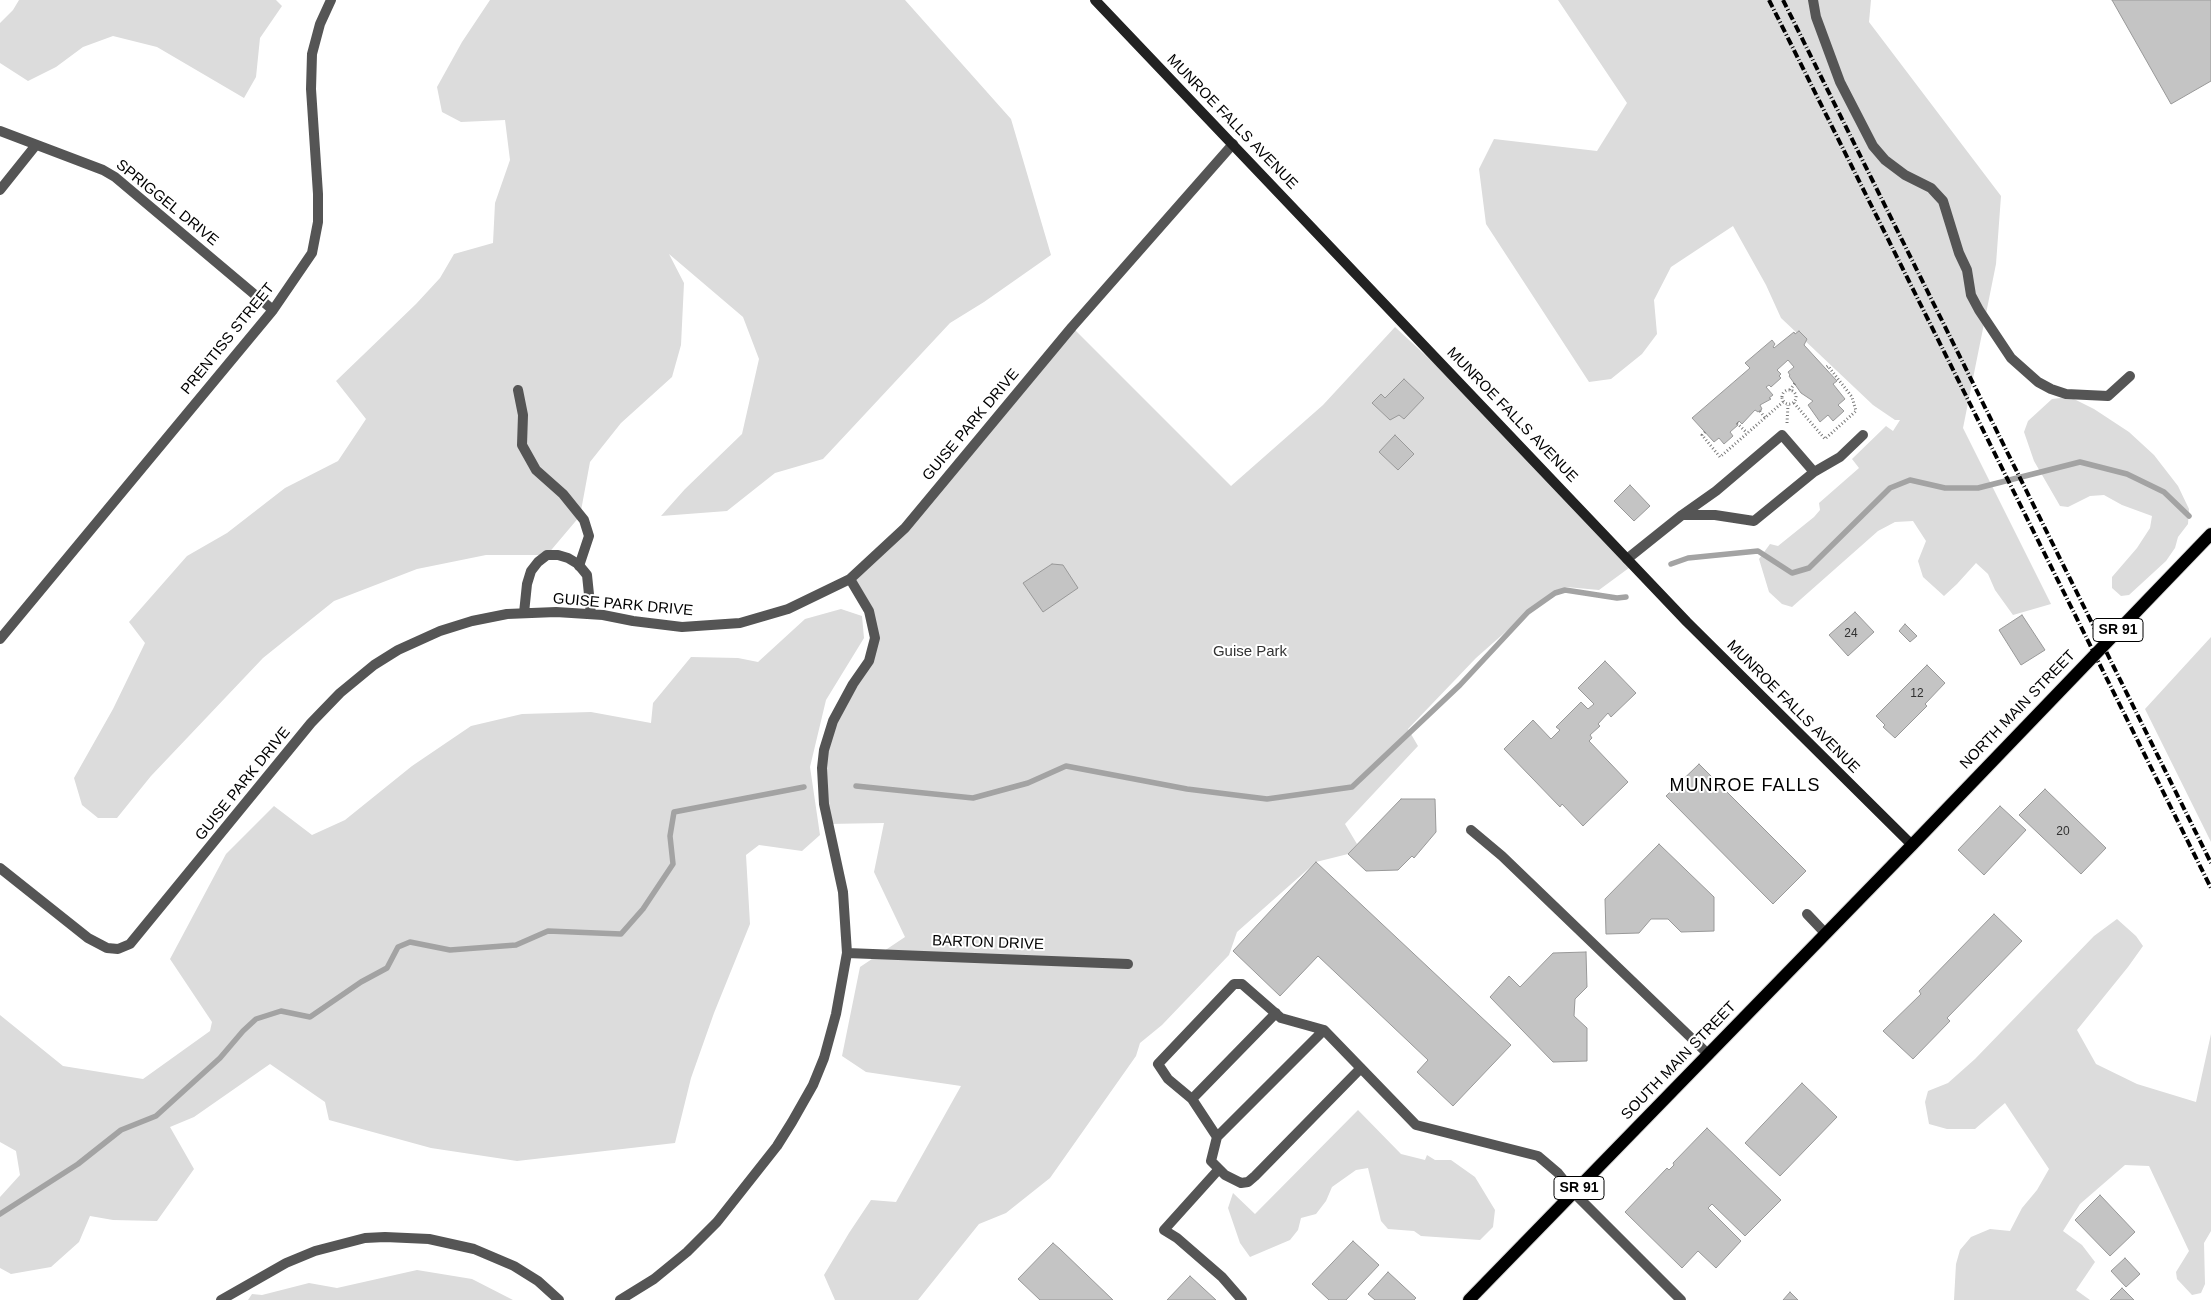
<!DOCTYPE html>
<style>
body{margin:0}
canvas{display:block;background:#fff}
</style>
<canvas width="2211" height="1300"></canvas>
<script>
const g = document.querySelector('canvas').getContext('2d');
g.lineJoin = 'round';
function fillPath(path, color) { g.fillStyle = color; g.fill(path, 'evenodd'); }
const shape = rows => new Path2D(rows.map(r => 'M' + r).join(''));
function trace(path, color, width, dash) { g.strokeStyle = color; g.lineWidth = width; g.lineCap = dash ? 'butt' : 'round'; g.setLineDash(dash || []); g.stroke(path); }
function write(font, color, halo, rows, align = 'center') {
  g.font = font + ' Helvetica,sans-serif'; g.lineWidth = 4; g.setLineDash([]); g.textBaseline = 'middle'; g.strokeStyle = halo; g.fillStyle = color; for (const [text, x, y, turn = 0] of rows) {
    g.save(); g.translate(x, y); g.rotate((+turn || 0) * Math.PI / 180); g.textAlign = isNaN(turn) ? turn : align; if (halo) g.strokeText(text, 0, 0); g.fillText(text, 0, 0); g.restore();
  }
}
const green = shape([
 [19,0,276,0,282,6,260,38,256,77,244,98,157,47,113,36,83,47,56,67,28,81,0,63,0,23,13,10],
 [490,0,905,0,1011,119,1051,255,984,302,950,323,823,459,775,473,727,511,661,516,685,489,742,434,759,359,743,317,669,254,684,283,681,345,672,377,621,423,590,462,580,516,547,555,486,555,417,569,334,601,263,658,151,776,117,818,98,818,82,805,74,778,113,709,145,643,129,622,187,556,227,533,285,488,338,461,366,419,336,381,416,304,440,278,454,254,493,243,495,203,510,160,505,120,461,122,442,112,437,87,462,42],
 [1558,0,1871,0,1869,22,2001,196,1996,264,1963,428,2051,604,2013,615,1995,590,1988,574,1976,563,1957,584,1944,596,1923,577,1918,561,1926,541,1913,521,1895,522,1878,531,1792,607,1782,604,1769,592,1759,559,1770,544,1778,546,1814,517,1820,510,1819,503,1859,468,1852,459,1886,426,1893,431,1900,420,1895,420,1873,405,1781,318,1766,285,1733,226,1671,267,1654,300,1657,334,1642,354,1611,379,1589,382,1486,224,1479,169,1494,139,1597,151,1627,103],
 [1072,327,1231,486,1323,405,1395,327,1494,419,1633,565,1599,590,1566,587,1528,612,1476,658,1408,729,1418,746,1345,824,1357,844,1348,854,1316,862,1237,932,1229,955,1162,1025,1140,1043,1136,1056,1050,1178,1006,1213,979,1224,918,1300,835,1300,824,1275,849,1233,871,1200,896,1202,961,1086,866,1072,842,1056,860,967,905,937,874,872,884,823,827,824,824,750,875,638,850,579,890,544],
 [2070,397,2094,409,2129,432,2154,455,2178,486,2189,509,2188,524,2178,537,2175,548,2166,561,2129,595,2121,596,2112,588,2112,577,2137,548,2150,528,2152,516,2122,505,2104,495,2090,496,2068,507,2060,506,2034,461,2024,432,2028,421,2052,399],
 [841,609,862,616,864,638,826,700,810,767,820,835,802,851,759,845,746,855,750,924,714,1013,691,1078,675,1143,517,1161,431,1148,329,1120,325,1102,270,1064,194,1117,170,1127,194,1169,157,1221,113,1220,90,1216,79,1242,51,1267,11,1274,0,1268,0,1197,20,1175,16,1151,0,1142,0,1015,63,1066,143,1079,210,1031,212,1022,170,959,226,854,274,806,312,835,345,820,412,766,471,726,522,714,591,712,651,723,653,703,691,657,738,658,758,662,805,619],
 [2211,637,2211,842,2145,709],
 [2117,919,2136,936,2143,946,2128,967,2077,1030,2096,1064,2137,1084,2196,1102,2211,1034,2211,1231,2204,1243,2205,1284,2201,1293,2192,1295,2177,1279,2176,1272,2189,1251,2149,1166,2125,1165,2080,1204,2063,1231,2082,1245,2095,1262,2076,1290,2090,1300,1954,1300,1956,1264,1960,1250,1971,1237,1990,1229,2010,1231,2022,1208,2037,1190,2049,1169,2005,1103,1975,1129,1947,1129,1929,1124,1925,1102,1928,1091,1948,1083,1975,1059,2094,936],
 [1358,1110,1401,1154,1425,1160,1427,1155,1435,1160,1451,1160,1475,1177,1495,1210,1493,1227,1480,1240,1421,1236,1414,1231,1388,1229,1381,1221,1368,1168,1356,1170,1332,1187,1326,1201,1316,1214,1301,1218,1298,1230,1290,1240,1250,1257,1240,1243,1228,1208,1233,1193,1255,1214],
 [417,1270,472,1279,513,1300,248,1300,252,1294,262,1295,309,1283,337,1288]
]);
const stream = shape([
 [1671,564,1688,558,1758,551,1792,573,1809,568,1890,488,1910,480,1945,488,1978,488,2080,462,2127,474,2164,492,2189,516],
 [856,786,973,798,1028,783,1066,766,1187,789,1267,799,1352,787,1460,685,1528,612,1555,593,1565,590,1617,598,1626,597],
 [0,1214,78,1164,121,1130,156,1116,220,1058,243,1031,256,1019,281,1011,310,1017,361,982,387,968,398,947,410,942,450,950,516,945,548,931,621,934,643,909,673,864,670,836,674,812,804,787]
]);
const building = shape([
 [2112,0,2211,0,2211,81,2171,104,2112,0],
 [1799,331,1807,339,1804,345,1837,381,1833,384,1845,399,1838,405,1844,411,1833,421,1828,415,1820,422,1808,405,1813,401,1801,393,1789,376,1790,375,1788,372,1794,367,1788,360,1777,370,1781,374,1779,376,1781,378,1771,387,1769,385,1766,387,1773,395,1769,398,1771,399,1760,405,1762,409,1758,412,1755,410,1742,424,1739,421,1737,423,1738,425,1730,432,1733,436,1724,444,1719,438,1714,442,1692,418,1750,368,1745,363,1772,340,1775,344,1773,347,1774,348,1794,332,1795,334,1799,331],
 [1404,379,1424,398,1404,419,1399,415,1390,420,1372,403,1381,394,1385,398,1404,379],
 [1395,435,1414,454,1398,470,1379,452,1395,435],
 [1630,485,1650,506,1634,521,1614,501,1630,485],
 [1052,564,1063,565,1078,588,1043,612,1023,583,1052,564],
 [1855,612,1874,632,1848,656,1829,635,1855,612],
 [2022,615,2045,650,2021,665,1999,630,2022,615],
 [1905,624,1917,636,1910,642,1899,631,1905,624],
 [1605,661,1636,693,1611,717,1608,713,1598,724,1600,726,1590,735,1592,738,1589,741,1628,782,1583,826,1562,804,1560,807,1504,749,1533,720,1551,739,1560,730,1556,727,1581,702,1588,709,1594,704,1578,688,1605,661],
 [1927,665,1945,683,1925,704,1927,706,1895,738,1883,727,1885,725,1876,716,1927,665],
 [1699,764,1806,871,1773,904,1666,796,1699,764],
 [2045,789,2106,848,2081,874,2019,815,2045,789],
 [1401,799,1435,799,1436,832,1414,858,1412,856,1398,870,1366,871,1348,854,1401,799],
 [2000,806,2026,830,1984,875,1958,850,2000,806],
 [1659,844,1714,897,1714,931,1681,932,1668,919,1651,919,1639,933,1606,934,1605,899,1659,844],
 [1316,862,1511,1045,1453,1106,1417,1072,1428,1060,1318,956,1280,996,1233,951,1316,862],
 [1994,914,2022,941,1947,1018,1950,1021,1913,1059,1883,1031,1921,994,1919,991,1994,914],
 [1586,952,1587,987,1575,999,1574,1016,1587,1028,1587,1061,1553,1062,1490,997,1509,976,1520,987,1553,953,1586,952],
 [1802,1083,1837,1117,1780,1176,1745,1143,1802,1083],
 [1707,1128,1781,1200,1745,1236,1712,1204,1708,1208,1741,1241,1716,1268,1698,1251,1682,1268,1625,1212,1667,1168,1669,1170,1674,1165,1673,1163,1707,1128],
 [2100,1195,2135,1232,2110,1256,2075,1220,2100,1195],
 [1353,1241,1379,1265,1346,1300,1329,1300,1312,1284,1353,1241],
 [1053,1243,1060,1249,1113,1300,1040,1300,1018,1279,1053,1243],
 [2125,1258,2140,1274,2126,1287,2111,1271,2125,1258],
 [1388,1272,1416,1298,1414,1300,1375,1300,1368,1294,1388,1272],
 [1190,1276,1216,1300,1167,1300,1190,1276],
 [2122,1288,2134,1300,2110,1300,2122,1288],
 [1790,1292,1798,1300,1783,1300,1790,1292]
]);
const path = shape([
 '1782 397a7 7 0 1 1 14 0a7 7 0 1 1-14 0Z',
 [1790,390,1795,383],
 [1794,403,1825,439,1856,411,1852,397,1828,366,1825,368],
 [1760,411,1765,418],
 [1737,423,1747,433],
 [1787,423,1788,405],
 [1705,432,1702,435,1720,457,1783,402]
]);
const lane = shape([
 [1813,0,1816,17,1840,82,1873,146,1885,160,1905,175,1931,188,1943,201,1959,253,1967,270,1971,295,1979,310,2011,358,2038,382,2051,389,2066,394,2108,396,2130,376],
 [518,390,523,415,522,445,536,470,563,494,584,520,589,536,579,566],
 [1814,472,1840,457,1863,435],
 [1627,559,1682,515,1716,491,1782,435,1814,472,1754,521,1715,515,1682,515],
 [1471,830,1502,856,1708,1054],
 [1807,914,1826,934],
 [1361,1068,1255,1176,1248,1182,1241,1183,1225,1175,1211,1161,1217,1137,1192,1099,1168,1079,1158,1064,1234,984,1242,984,1281,1018,1324,1030,1416,1125,1538,1156,1558,1173,1574,1193],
 [1192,1099,1276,1013],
 [1217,1137,1324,1030],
 [1219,1169,1164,1230,1177,1238,1222,1277,1242,1300]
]);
const street = shape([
 [0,131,103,170,115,177,273,310],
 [0,190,36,145],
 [524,613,527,584,531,571,538,562,547,555,558,555,568,558,578,564,587,575,591,614],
 [0,639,273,310,312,253,318,222,318,194,311,89,312,54,320,24,331,0],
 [0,868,88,938,107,948,118,949,130,944,311,723,340,693,374,665,398,650,440,631,472,621,507,614,556,612,603,615,633,621,682,627,740,623,788,609,850,579,905,528,1072,327,1233,144],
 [847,953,1128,964],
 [1574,1193,1681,1300],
 [221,1300,286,1263,315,1251,365,1238,385,1237,429,1239,474,1249,514,1266,538,1281,559,1300],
 [620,1300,654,1279,687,1252,717,1222,777,1146,792,1122,813,1085,824,1058,836,1014,847,953,843,892,824,804,822,768,824,750,833,721,853,684,869,661,875,638,869,611,850,579]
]);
const secondary = shape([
 [1095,0,1687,622,1912,845]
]);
const primary = shape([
 [1469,1300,1912,845,2211,534]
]);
const rail = shape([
 [1769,0,2211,888],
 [1783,0,2211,863]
]);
const numberNames = [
 ["24",1851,634],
 ["12",1917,694],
 ["20",2063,832]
];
const shields = [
 [2118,630,50],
 [1579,1188,50]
];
const shieldNames = [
 ["SR 91",2118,630],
 ["SR 91",1579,1188]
];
const streetNames = [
 ["MUNROE FALLS AVENUE",1232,122,46],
 ["SPRIGGEL DRIVE",167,203,39],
 ["PRENTISS STREET",228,339,-51],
 ["MUNROE FALLS AVENUE",1512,415,46],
 ["GUISE PARK DRIVE",971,425,-50],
 ["GUISE PARK DRIVE",623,605,5],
 ["MUNROE FALLS AVENUE",1793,707,45],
 ["NORTH MAIN STREET",2018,710,-46],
 ["GUISE PARK DRIVE",243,784,-51],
 ["BARTON DRIVE",988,943,2],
 ["SOUTH MAIN STREET",1679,1061,-46]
];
const parkNames = [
 ["Guise Park",1250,652]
];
const quarterNames = [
 ["MUNROE FALLS",1745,786]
];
fillPath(green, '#dcdcdc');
trace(stream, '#a3a3a3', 5.5);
fillPath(building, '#c4c4c4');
trace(building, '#999', 1);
trace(primary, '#dbdbdb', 14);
trace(path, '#777', 3, [1, 2.5]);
trace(lane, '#555', 10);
trace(street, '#555', 10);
trace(secondary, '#222', 10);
trace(primary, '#000', 12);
trace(rail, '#000', 4, [8, 2.5, 1, 2.5]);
write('12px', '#313131', null, numberNames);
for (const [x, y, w] of shields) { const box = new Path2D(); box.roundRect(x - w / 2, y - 11.5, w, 23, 4); g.fillStyle = '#fff'; g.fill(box); trace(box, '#000', 1); }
write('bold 14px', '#000', null, shieldNames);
write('15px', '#000', '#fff', streetNames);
write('15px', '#333', '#fff', parkNames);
g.letterSpacing = '1px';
write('18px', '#000', '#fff', quarterNames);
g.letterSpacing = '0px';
</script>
